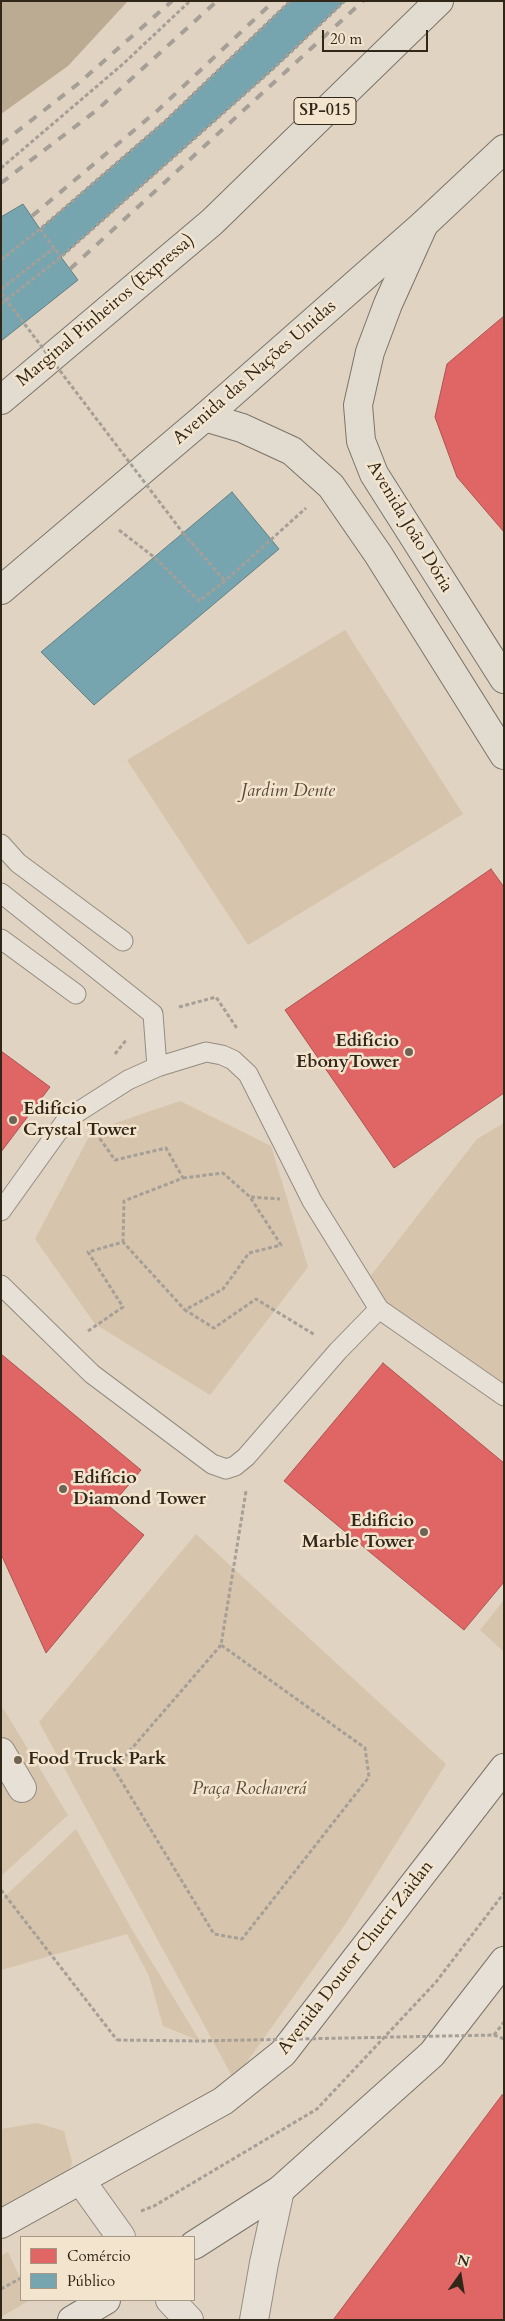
<!DOCTYPE html>
<meta charset="utf-8">
<style>
body{margin:0}
#map{position:relative;width:505px;height:2321px;overflow:hidden;background:#e0d3c1;font-family:Cardo,serif}
canvas{display:block}
.frame{position:absolute;inset:0;border:2px solid #312719;pointer-events:none}
.legend{position:absolute;left:20px;top:2236px;width:175px;height:65px;box-sizing:border-box;background:#f3e4ce;border:1px solid #a59886;margin:0;padding:6px 9px;list-style:none;font-size:15px;color:#312719}
.legend li{display:flex;align-items:center;gap:10px;height:25px}
.legend b{width:25px;border:1px solid #a59886}
.north{position:absolute;left:435px;top:2251px;width:50px;height:50px;-webkit-text-stroke:4px #f3e4ce;paint-order:stroke;rotate:13deg;font-size:14px;font-weight:700;line-height:20px;text-align:center;color:#312719}
.north::after{content:'';display:block;margin:auto;width:18px;height:22px;background:#312719;clip-path:polygon(50% 0,100% 100%,50% 72%,0 100%)}
.scale{position:absolute;left:322px;top:30px;width:106px;height:22px;box-sizing:border-box;border:2px solid #312719;border-top:0;padding-left:6px;font-size:15px;line-height:18px;white-space:nowrap;color:#312719;-webkit-text-stroke:4px #f3e4ce;paint-order:stroke}
</style>
<div id="map">
<canvas width="505" height="2321"></canvas>
<div class="frame"></div>
<ul class="legend">
<li><b style="height:14px;background:#e06666"></b>Comércio</li>
<li><b style="height:14px;background:#76a5af"></b>Público</li>
</ul>
<div class="north">N</div>
<div class="scale">20 m</div>
</div>
<script>
const g = document.querySelector('canvas').getContext('2d');
g.lineJoin = 'round';
function fillPath(path, color) { g.fillStyle = color; g.fill(path, 'evenodd'); }
const shape = rows => new Path2D(rows.map(r => 'M' + r).join(''));
function trace(path, color, width, dash) { g.strokeStyle = color; g.lineWidth = width; g.lineCap = dash ? 'butt' : 'round'; g.setLineDash(dash || []); g.stroke(path); }
function write(font, color, halo, rows, align = 'center') {
  g.font = font + ' Cardo,serif'; g.lineWidth = 5; g.setLineDash([]); g.textBaseline = 'middle'; g.strokeStyle = halo; g.fillStyle = color; for (const [text, x, y, turn = 0] of rows) {
    g.save(); g.translate(x, y); g.rotate((+turn || 0) * Math.PI / 180); g.textAlign = isNaN(turn) ? turn : align; if (halo) g.strokeText(text, 0, 0); g.fillText(text, 0, 0); g.restore();
  }
}
const green = shape([
 [345,630,463,814,248,945,127,760],
 [180,1101,271,1146,308,1267,210,1395,95,1324,35,1239,92,1131],
 [504,1123,504,1404,362,1287,477,1139],
 [196,1534,446,1764,346,1923,234,2080,39,1722],
 [504,1600,504,1652,480,1630],
 [1,1705,68,1815,1,1876],
 [76,1829,131,1928,200,2041,163,2026,149,1976,127,1934,1,1970,1,1900],
 [37,2123,64,2131,72,2162,64,2191,1,2226,1,2129],
 [8,2252,21,2280,21,2300,30,2300,1,2317,1,2256]
]);
const water = shape([
 [1,1,128,1,68,66,1,114]
]);
const shops = shape([
 [504,316,504,532,457,477,435,417,447,364,504,316],
 [491,869,504,887,504,1093,394,1168,285,1010,491,869],
 [1,1051,50,1087,1,1152,1,1051],
 [1,1354,141,1470,110,1507,144,1535,46,1653,1,1554,1,1354],
 [383,1363,504,1463,504,1582,464,1630,284,1481,383,1363],
 [502,2095,504,2095,504,2320,333,2320,502,2095]
]);
const public = shape([
 [290,1,345,1,272,70,61,257,78,280,1,341,1,217,23,204,40,229,165,121,290,1],
 [232,492,279,549,94,705,41,652,232,492]
]);
const path = shape([
 [1,168,123,64,190,1],
 [40,229,61,257],
 [1,260,40,229,165,121,290,1],
 [1,289,54,248],
 [1,304,61,257,272,70,345,1],
 [119,530,154,557,199,601,225,581,306,508],
 [183,533,225,581],
 [179,1007,216,997,238,1030],
 [115,1054,127,1039],
 [96,1133,115,1160,166,1148,183,1178,124,1201,123,1242],
 [183,1178,223,1173,250,1197,281,1245,249,1253,223,1289,185,1310,214,1328,256,1299,315,1335],
 [251,1197,280,1199],
 [88,1331,123,1307,88,1252,123,1242,185,1310],
 [221,1645,114,1769,214,1934,242,1939,369,1777,365,1748,221,1645,246,1491],
 [1,1890,117,2040],
 [494,2035,504,2022],
 [141,2211,154,2206,317,2109,436,1982,504,1893],
 [1,2289,21,2278]
]);
const lane = shape([
 [1,844,18,863,123,941],
 [1,893,153,1014,157,1067],
 [1,939,76,994],
 [1,1211,67,1119,128,1080,157,1067,206,1052,222,1055,233,1060,248,1074,312,1201,379,1309,504,1396],
 [1,1285,92,1374,212,1464,226,1469,235,1466,246,1457,338,1351,379,1309]
]);
const street = shape([
 [1,1752,22,1788],
 [81,2181,121,2237],
 [170,2300,189,2320],
 [254,2320,264,2263,280,2190]
]);
const secondary = shape([
 [1,2224,223,2101,283,2053,504,1768],
 [194,2245,280,2190,432,2054,504,1961],
 [72,2320,106,2300]
]);
const primary = shape([
 [424,224,388,304,370,352,358,405,361,441,374,474,504,679],
 [205,417,242,428,292,451,331,486,378,554,504,755]
]);
const highway = shape([
 [1,400,212,222,439,1],
 [1,590,205,417,424,224,504,149]
]);
const rail = shape([
 [1,144,79,83,172,1],
 [1,183,97,110,217,1],
 [32,216,157,111,274,1],
 [70,269,363,1]
]);
const pathBridge = shape([
 [1,293,183,533],
 [117,2040,200,2041,494,2035,504,2039]
]);
const markers = [
 [409,1052,5,"#6e6354"],
 [13,1120,5,"#6e6354"],
 [63,1489,5,"#6e6354"],
 [424,1532,5,"#6e6354"],
 [18,1760,5,"#6e6354"]
];
const shields = [
 [325,111,62]
];
const shieldNames = [
 ["SP-015",325,111]
];
const streetNames = [
 ["Marginal Pinheiros (Expressa)",106,311,-40],
 ["Avenida das Nações Unidas",255,373,-41],
 ["Avenida João Dória",409,527,59],
 ["Avenida Doutor Chucri Zaidan",356,1958,-52]
];
const parkNames = [
 ["Jardim Dente",288,792],
 ["Praça Rochaverá",249,1790]
];
const poiNames = [
 ["Edifício",399,1042,"right"],
 ["EbonyTower",399,1063,"right"],
 ["Edifício",23,1110],
 ["Crystal Tower",23,1131],
 ["Edifício",73,1479],
 ["Diamond Tower",73,1500],
 ["Edifício",414,1522,"right"],
 ["Marble Tower",414,1543,"right"],
 ["Food Truck Park",28,1760]
];
fillPath(green, '#d6c4ac');
fillPath(water, '#bcab93');
fillPath(shops, '#e06666');
trace(shops, '#ac534f', 1);
fillPath(public, '#76a5af');
trace(public, '#617f82', 1);
trace(lane, '#948c80', 21);
trace(street, '#948c80', 30);
trace(secondary, '#7b7469', 30);
trace(primary, '#7b7469', 30);
trace(highway, '#7b7469', 30);
trace(path, '#a59f97', 3, [4, 2.5]);
trace(lane, '#e6e0d6', 19);
trace(street, '#e6e0d6', 28);
trace(secondary, '#e6e0d6', 28);
trace(primary, '#e2dbd0', 28);
trace(highway, '#e2dbd0', 28);
trace(rail, '#a59f97', 4, [9, 9]);
trace(pathBridge, '#a59f97', 3, [4, 2.5]);
for (const [x, y, r, color] of markers) { const dot = new Path2D(); dot.arc(x, y, r, 0, 2 * Math.PI); g.fillStyle = color; g.fill(dot); trace(dot, '#f3e4ce', 2); }
for (const [x, y, w] of shields) { const box = new Path2D(); box.roundRect(x - w / 2, y - 13.5, w, 27, 4); g.fillStyle = '#f3e4ce'; g.fill(box); trace(box, '#312719', 1); }
write('bold 16px', '#312719', null, shieldNames);
write('18px', '#312719', '#f3e4ce', streetNames);
write('italic 18px', '#584b39', '#f3e4ce', parkNames);
write('bold 18px', '#312719', '#f3e4ce', poiNames, 'left');
</script>
